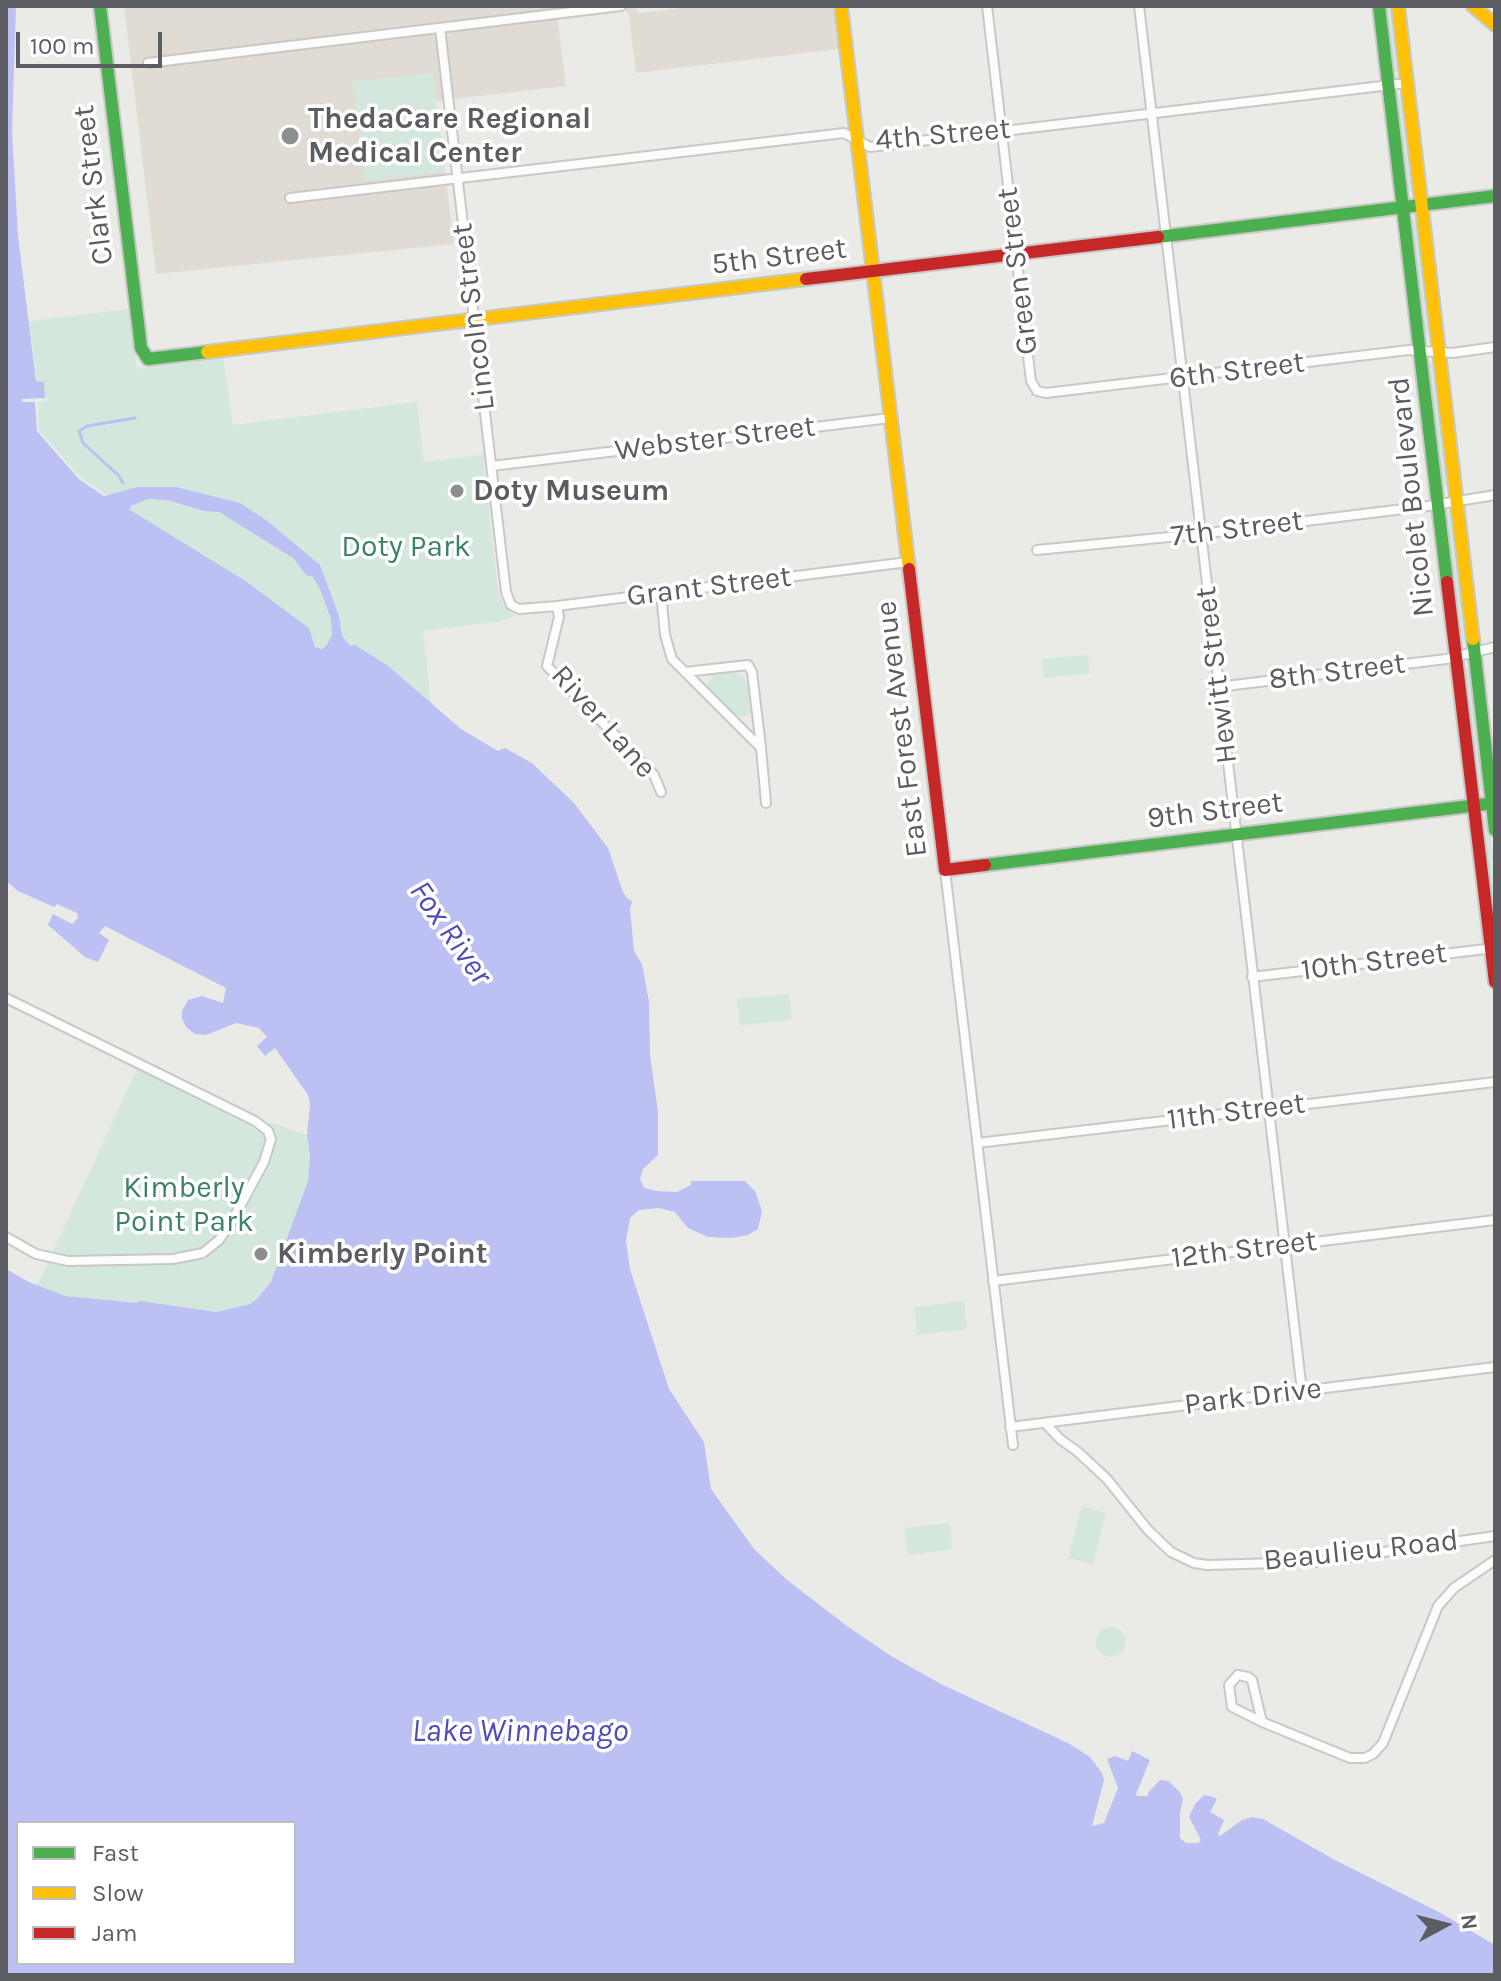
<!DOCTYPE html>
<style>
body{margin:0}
#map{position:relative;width:1501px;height:1981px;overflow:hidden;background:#eaebe6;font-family:Karla,sans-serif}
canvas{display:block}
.frame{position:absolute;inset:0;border:8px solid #5c5c63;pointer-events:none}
.legend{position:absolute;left:16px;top:1821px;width:280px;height:144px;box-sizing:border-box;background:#fff;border:2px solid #bebec1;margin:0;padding:10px 14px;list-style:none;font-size:24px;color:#5c5c63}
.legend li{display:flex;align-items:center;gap:16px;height:40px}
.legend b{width:40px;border:2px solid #bebec1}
.north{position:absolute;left:1405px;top:1885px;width:80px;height:80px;-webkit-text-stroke:6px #fff;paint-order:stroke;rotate:83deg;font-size:22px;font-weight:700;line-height:32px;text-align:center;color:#5c5c63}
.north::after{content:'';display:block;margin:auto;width:28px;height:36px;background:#5c5c63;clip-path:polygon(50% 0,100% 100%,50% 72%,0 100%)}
.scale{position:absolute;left:16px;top:32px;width:146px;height:36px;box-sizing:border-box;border:4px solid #5c5c63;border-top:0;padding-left:10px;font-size:24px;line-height:28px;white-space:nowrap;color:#5c5c63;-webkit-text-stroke:6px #fff;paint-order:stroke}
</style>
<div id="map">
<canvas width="1501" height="1981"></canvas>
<div class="frame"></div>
<ul class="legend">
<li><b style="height:10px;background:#4caf50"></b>Fast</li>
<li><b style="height:10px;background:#ffc107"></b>Slow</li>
<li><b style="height:10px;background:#c62828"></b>Jam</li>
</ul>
<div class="north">N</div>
<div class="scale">100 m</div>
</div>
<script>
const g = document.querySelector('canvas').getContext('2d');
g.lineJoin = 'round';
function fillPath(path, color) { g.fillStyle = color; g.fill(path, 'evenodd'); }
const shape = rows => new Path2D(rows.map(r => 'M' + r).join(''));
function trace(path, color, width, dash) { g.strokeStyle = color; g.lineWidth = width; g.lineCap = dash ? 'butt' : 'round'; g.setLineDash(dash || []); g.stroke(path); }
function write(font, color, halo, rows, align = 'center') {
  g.font = font + ' Karla,sans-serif'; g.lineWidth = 7; g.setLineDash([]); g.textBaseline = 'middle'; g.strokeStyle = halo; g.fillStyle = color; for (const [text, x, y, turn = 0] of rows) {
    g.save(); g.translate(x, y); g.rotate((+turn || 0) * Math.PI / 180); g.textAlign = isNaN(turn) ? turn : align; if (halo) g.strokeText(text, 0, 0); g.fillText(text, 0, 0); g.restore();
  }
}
const medical = shape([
 [124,6,556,6,566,86,436,101,454,244,156,274],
 [624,6,634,6,639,13,702,6,834,6,839,49,636,73,629,16]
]);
const green = shape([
 [1385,6,1393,6,1400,68,1397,72,1393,69],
 [433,73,445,172,364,181,353,82],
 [1399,94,1403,96,1415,189,1411,192,1406,190,1395,97],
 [1413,218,1418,219,1431,332,1427,335,1424,333,1410,220],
 [129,309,137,369,223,358,233,425,417,402,424,462,483,455,498,591,503,605,515,616,501,621,423,631,431,703,387,665,355,646,350,646,342,634,339,616,320,565,240,503,105,497,79,479,37,431,35,398,45,397,44,382,37,382,29,321],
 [1431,362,1435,364,1449,485,1446,487,1442,484,1428,365],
 [148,499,167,500,204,511,219,512,294,558,307,576,312,576,320,589,331,619,332,635,327,646,322,649,315,647,308,627,247,582,130,511,131,506],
 [1448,510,1452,513,1467,639,1464,640,1460,638,1444,514],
 [1088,655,1090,673,1044,678,1042,659],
 [1468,667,1471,667,1485,789,1482,791,1478,788,1464,670],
 [733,673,741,674,747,682,751,709,750,714,743,717,735,715,707,685,713,675],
 [1485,817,1489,819,1495,871,1495,933,1482,820],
 [789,994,792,1020,740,1025,737,999],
 [137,1069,259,1131,270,1122,307,1135,310,1156,308,1181,295,1220,271,1282,257,1299,250,1304,216,1312,141,1302,137,1303,65,1296,37,1286],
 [964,1301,967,1329,917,1335,914,1307],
 [1082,1506,1106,1513,1093,1564,1068,1558],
 [949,1523,953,1549,908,1555,904,1528],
 '1096 1642a15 15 0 1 1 30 0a15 15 0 1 1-30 0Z'
]);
const water = shape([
 [6,6,16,6,12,131,18,236,36,381,44,382,45,398,36,398,37,431,79,479,105,496,137,487,176,487,240,503,266,520,320,565,339,616,342,635,350,646,355,645,387,665,461,729,498,751,505,748,532,763,574,803,608,848,623,892,627,898,632,901,630,909,634,951,642,964,649,1002,650,1055,658,1112,658,1155,643,1169,640,1179,644,1188,657,1191,677,1192,691,1185,691,1181,745,1181,755,1191,762,1211,758,1229,748,1235,731,1238,708,1237,688,1228,675,1212,659,1208,639,1210,630,1218,626,1241,630,1269,669,1389,704,1442,711,1489,754,1549,787,1580,847,1626,891,1656,943,1685,1068,1743,1090,1757,1102,1773,1104,1780,1092,1826,1104,1823,1118,1788,1107,1759,1115,1756,1128,1761,1132,1751,1150,1760,1136,1794,1137,1796,1148,1796,1148,1793,1160,1780,1168,1781,1179,1791,1183,1799,1180,1813,1180,1838,1186,1843,1198,1843,1201,1840,1189,1817,1195,1804,1204,1795,1213,1797,1217,1799,1210,1812,1224,1820,1218,1834,1220,1836,1242,1820,1252,1817,1263,1819,1333,1859,1437,1911,1495,1945,1495,1975,6,1975,6,1269,29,1282,65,1296,137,1303,140,1301,216,1312,250,1304,257,1299,271,1282,308,1181,310,1156,307,1135,310,1104,308,1095,275,1048,265,1056,257,1046,267,1037,259,1028,236,1023,206,1035,195,1034,187,1028,182,1019,182,1011,188,1000,202,996,223,1003,226,988,105,926,99,933,109,940,98,962,85,957,48,925,53,914,72,924,78,918,77,913,57,904,54,907,18,891,6,881],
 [148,499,167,500,204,511,219,512,293,558,307,576,312,576,320,589,331,619,332,635,326,646,322,649,315,647,309,628,247,582,130,510,131,506],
 [18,1823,294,1823,294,1963,18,1963]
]);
const pier = shape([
 [49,398,47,401,38,402,39,430,80,477,106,494,105,497,79,479,37,431,35,402,22,402,22,399]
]);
const stream = shape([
 [123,483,119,476,83,443,79,431,87,426,135,418]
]);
const street = shape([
 [987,6,1031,381,1037,391,1046,393,1409,350,1452,353,1495,347],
 [1139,6,1302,1391],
 [440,28,506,592,511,605,519,609,557,606,908,562],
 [148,63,621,6],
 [290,198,844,133,870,147,1407,83],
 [492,466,890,418],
 [1037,550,1200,534,1428,506,1495,495],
 [661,593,665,635,672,659,761,748,766,803],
 [557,606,559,617,547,666,654,775,661,792],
 [685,672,748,665,752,672,761,747],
 [1218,687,1446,659,1495,647],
 [945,870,1013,1445],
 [1252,977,1494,948],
 [6,998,255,1121,268,1131,271,1139,264,1162,232,1221,219,1240,203,1253,173,1259,68,1261,36,1254,6,1237],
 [977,1143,1495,1082],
 [993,1281,1495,1220],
 [1045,1423,1060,1439,1078,1452,1107,1479,1148,1530,1171,1552,1194,1563,1207,1565,1314,1562,1495,1536],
 [1010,1427,1495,1367],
 [1238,1675,1248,1677,1252,1680,1262,1722,1232,1707,1229,1685,1238,1675],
 [1262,1722,1350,1758,1365,1758,1373,1754,1383,1743,1438,1606,1454,1588,1495,1560]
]);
const fast = shape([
 [100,6,141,348,148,359,207,352],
 [1379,6,1447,582],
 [1158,237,1495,196],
 [1473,639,1495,830],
 [985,865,1495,803]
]);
const slow = shape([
 [841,6,909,569],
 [1398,6,1473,639],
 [1473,6,1495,25],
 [207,352,806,279]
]);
const jam = shape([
 [806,279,1158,237],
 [909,569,945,870,985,865],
 [1447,582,1495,982]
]);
const markers = [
 [290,136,10,"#8e8e91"],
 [457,491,8,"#8e8e91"],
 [261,1254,8,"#8e8e91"]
];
const poiNames = [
 ["ThedaCare Regional",308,119],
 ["Medical Center",308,153],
 ["Doty Museum",473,491],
 ["Kimberly Point",277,1254]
];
const streetNames = [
 ["4th Street",943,135,-5],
 ["Clark Street",94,185,-97],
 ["5th Street",779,257,-7],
 ["Green Street",1018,271,-97],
 ["Lincoln Street",474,317,-97],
 ["6th Street",1237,371,-7],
 ["Webster Street",715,439,-7],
 ["Nicolet Boulevard",1412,497,-96],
 ["7th Street",1237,529,-7],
 ["Grant Street",709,587,-7],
 ["8th Street",1337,672,-7],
 ["Hewitt Street",1217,675,-97],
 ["River Lane",603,722,48],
 ["East Forest Avenue",902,729,-97],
 ["9th Street",1215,811,-7],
 ["10th Street",1374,962,-7],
 ["11th Street",1236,1112,-7],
 ["12th Street",1244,1250,-7],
 ["Park Drive",1253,1397,-7],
 ["Beaulieu Road",1361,1551,-6]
];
const parkNames = [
 ["Doty Park",406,547],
 ["Kimberly",184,1188],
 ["Point Park",184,1222]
];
const waterNames = [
 ["Fox River",450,933,55],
 ["Lake Winnebago",520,1732]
];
fillPath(medical, '#e0dcd4');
fillPath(green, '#d4e7dc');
fillPath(water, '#bcc0f3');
fillPath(pier, '#eaebe6');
trace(stream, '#bcc0f3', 3);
trace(street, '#c8c8c8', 12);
trace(fast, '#c8c8c7', 16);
trace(slow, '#c8c8c7', 16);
trace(jam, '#c8c8c7', 16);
trace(street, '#fcfcfb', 8);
trace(fast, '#4caf50', 12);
trace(slow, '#ffc107', 12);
trace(jam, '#c62828', 12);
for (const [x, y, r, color] of markers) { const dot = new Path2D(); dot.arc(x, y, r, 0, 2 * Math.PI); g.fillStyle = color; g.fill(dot); trace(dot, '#fff', 3); }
write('bold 30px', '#5c5c63', '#fff', poiNames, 'left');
write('30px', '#5c5c63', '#fff', streetNames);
write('30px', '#3c8363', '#fff', parkNames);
write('italic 32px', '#504dba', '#fff', waterNames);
</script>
